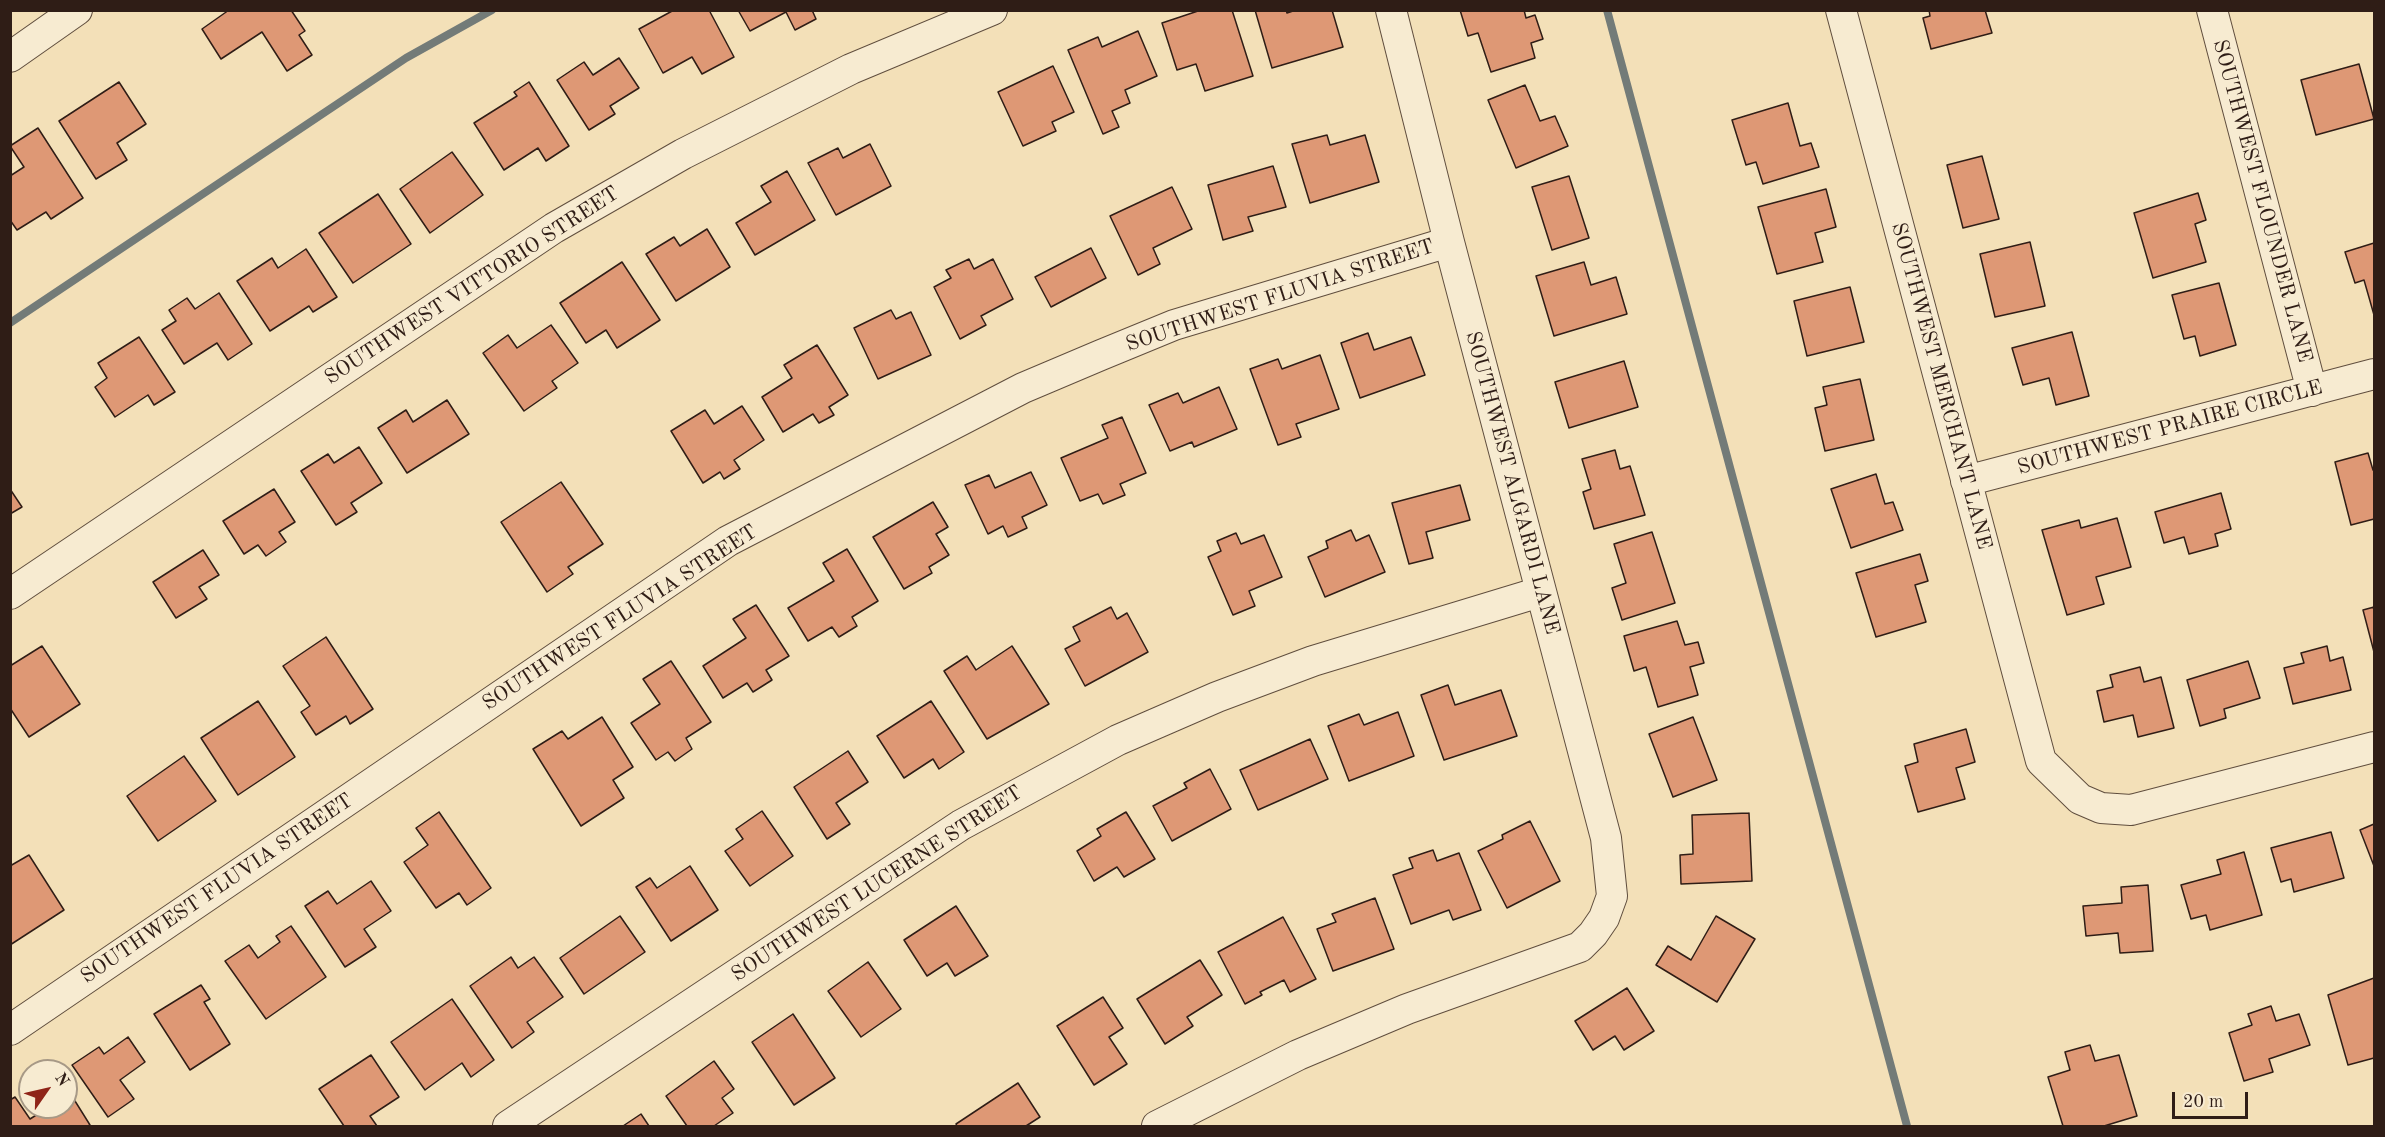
<!DOCTYPE html>
<style>
body{margin:0}
#map{position:relative;width:2385px;height:1137px;overflow:hidden;background:#f3e0b8;font-family:"Old Standard TT",serif}
canvas{display:block}
.frame{position:absolute;inset:0;border:12px solid #2f1d16;pointer-events:none}
.north{position:absolute;left:18px;top:1059px;width:60px;height:60px;box-sizing:border-box;background:#f7ebd1;border:2px solid #a79986;border-radius:50%;rotate:56deg;font-size:16px;font-weight:700;line-height:24px;text-align:center;color:#2f1d16}
.north::after{content:'';display:block;margin:auto;width:21px;height:27px;background:#8f2418;clip-path:polygon(50% 0,100% 100%,50% 72%,0 100%)}
.scale{position:absolute;left:2172px;top:1092px;width:76px;height:27px;box-sizing:border-box;border:3px solid #2f1d16;border-top:0;padding-left:8px;font-size:18px;line-height:21px;white-space:nowrap;color:#2f1d16;-webkit-text-stroke:4px #f7ebd1;paint-order:stroke}
</style>
<div id="map">
<canvas width="2385" height="1137"></canvas>
<div class="frame"></div>
<div class="north">N</div>
<div class="scale">20 m</div>
</div>
<script>
const g = document.querySelector('canvas').getContext('2d');
g.lineJoin = 'round';
const shape = rows => new Path2D(rows.map(r => 'M' + r).join(''));
function trace(path, color, width, dash) { g.strokeStyle = color; g.lineWidth = width; g.lineCap = dash ? 'butt' : 'round'; g.setLineDash(dash || []); g.stroke(path); }
function fillPath(path, color) { g.fillStyle = color; g.fill(path, 'evenodd'); }
function write(font, color, halo, rows, align = 'center') {
  g.font = font + ' "Old Standard TT",serif'; g.lineWidth = 6; g.setLineDash([]); g.textBaseline = 'middle'; g.strokeStyle = halo; g.fillStyle = color; for (const [text, x, y, turn = 0] of rows) {
    g.save(); g.translate(x, y); g.rotate((+turn || 0) * Math.PI / 180); g.textAlign = isNaN(turn) ? turn : align; if (halo) g.strokeText(text, 0, 0); g.fillText(text, 0, 0); g.restore();
  }
}
const stream = shape([
 [1607,10,1907,1126],
 [10,323,406,58,492,10]
]);
const building = shape([
 [229,10,291,10,305,31,299,35,312,55,287,71,262,32,221,59,202,29,229,10],
 [674,10,709,10,734,57,702,74,692,57,663,73,639,29,674,10],
 [738,10,812,10,816,19,795,30,786,12,750,31,738,10],
 [1201,10,1232,10,1253,76,1205,91,1196,64,1177,70,1162,23,1201,10],
 [1255,10,1286,10,1287,13,1296,10,1332,10,1343,47,1272,68,1255,10],
 [1460,10,1524,10,1526,18,1535,15,1543,39,1531,43,1535,58,1491,72,1478,33,1468,36,1460,10],
 [1929,10,1985,10,1992,33,1931,49,1923,18,1930,16,1929,10],
 [1138,31,1157,76,1125,90,1130,103,1112,111,1119,127,1103,134,1068,50,1098,37,1102,47,1138,31],
 [619,58,639,88,610,106,615,114,589,130,557,80,584,62,593,75,619,58],
 [2359,64,2374,119,2316,135,2301,80,2359,64],
 [1053,66,1074,112,1052,122,1056,131,1023,146,998,92,1053,66],
 [119,82,146,124,117,143,127,160,96,179,59,121,119,82],
 [529,82,569,146,546,161,538,148,504,170,474,123,517,96,514,92,529,82],
 [1525,85,1540,121,1555,116,1568,146,1516,168,1488,100,1525,85],
 [1788,103,1800,146,1811,143,1819,167,1763,184,1756,162,1746,165,1732,120,1788,103],
 [38,128,83,198,51,219,46,212,17,230,10,220,10,176,24,167,10,146,38,128],
 [1327,135,1330,145,1365,135,1379,182,1310,203,1292,144,1327,135],
 [870,144,891,186,836,215,808,163,838,148,843,158,870,144],
 [452,152,483,195,430,233,400,189,452,152],
 [1982,156,1999,219,1963,228,1947,165,1982,156],
 [1273,166,1286,207,1248,217,1253,231,1223,240,1208,185,1273,166],
 [787,171,815,220,755,255,736,223,771,202,761,186,787,171],
 [1569,176,1589,238,1552,250,1532,187,1569,176],
 [1172,187,1192,229,1153,248,1160,264,1138,275,1110,216,1172,187],
 [1826,189,1836,227,1815,233,1823,262,1777,274,1758,207,1826,189],
 [2198,193,2206,220,2195,224,2206,262,2153,278,2134,213,2198,193],
 [378,194,411,244,353,283,319,233,378,194],
 [707,229,730,267,676,301,646,254,674,237,680,246,707,229],
 [2030,242,2045,306,1995,317,1980,254,2030,242],
 [2374,243,2374,315,2364,280,2355,283,2345,252,2374,243],
 [1091,248,1106,278,1051,307,1035,277,1091,248],
 [306,249,337,297,313,312,309,306,270,331,237,281,272,258,278,268,306,249],
 [969,259,974,269,993,259,1013,299,981,316,986,325,960,339,934,287,951,278,946,270,969,259],
 [622,262,660,320,617,348,606,330,586,343,560,303,622,262],
 [1584,262,1591,285,1616,277,1627,314,1554,336,1536,276,1584,262],
 [2219,283,2236,345,2200,356,2195,336,2184,339,2172,295,2219,283],
 [1850,287,1864,342,1807,356,1794,301,1850,287],
 [219,293,252,344,228,360,217,343,184,364,162,330,176,321,169,310,187,298,195,309,219,293],
 [891,310,896,319,911,312,931,355,878,379,854,328,891,310],
 [551,325,578,363,552,381,557,388,524,411,483,353,508,335,517,348,551,325],
 [2072,332,2089,396,2056,405,2049,378,2023,385,2012,348,2072,332],
 [1368,333,1374,350,1411,337,1425,375,1360,398,1341,343,1368,333],
 [139,337,175,392,154,405,148,395,115,417,95,387,107,378,98,363,139,337],
 [817,345,848,395,829,407,834,415,819,423,813,414,783,432,762,397,792,378,784,365,817,345],
 [1320,355,1339,409,1296,424,1301,437,1278,445,1250,369,1278,359,1282,369,1320,355],
 [1624,361,1638,407,1569,428,1555,382,1624,361],
 [1860,379,1874,440,1825,451,1815,408,1827,405,1823,387,1860,379],
 [1219,387,1237,429,1194,447,1192,442,1170,451,1149,405,1178,393,1183,403,1219,387],
 [447,400,469,434,407,473,378,428,406,410,413,422,447,400],
 [742,406,764,440,734,460,740,469,724,479,720,472,703,483,671,431,705,410,714,424,742,406],
 [1122,417,1146,473,1120,484,1125,495,1103,504,1098,494,1080,501,1061,458,1108,438,1102,425,1122,417],
 [359,447,382,483,351,503,357,512,336,525,301,471,328,454,334,463,359,447],
 [1615,450,1620,469,1630,466,1645,515,1594,529,1583,492,1591,489,1582,459,1615,450],
 [2368,453,2373,470,2374,470,2374,519,2351,525,2335,462,2368,453],
 [1031,472,1047,505,1022,517,1027,528,1008,537,1003,526,988,534,965,485,989,475,995,488,1031,472],
 [1876,474,1885,504,1893,502,1903,530,1851,548,1831,489,1876,474],
 [561,482,603,544,568,567,573,574,547,592,501,522,561,482],
 [1460,485,1470,520,1426,532,1433,558,1409,564,1392,503,1460,485],
 [10,489,22,507,10,514,10,489],
 [274,489,295,522,279,532,286,542,266,556,258,545,244,554,223,521,274,489],
 [2221,493,2231,529,2215,534,2218,546,2189,554,2184,537,2164,543,2155,512,2221,493],
 [933,502,948,527,936,534,949,555,929,567,932,573,904,589,873,537,933,502],
 [2117,518,2131,567,2096,577,2104,604,2067,615,2042,530,2079,520,2081,528,2117,518],
 [1351,530,1356,541,1369,535,1385,572,1325,597,1308,557,1328,548,1326,541,1351,530],
 [1652,532,1675,603,1622,620,1612,588,1626,583,1614,544,1652,532],
 [1236,533,1241,544,1264,535,1282,577,1249,591,1255,606,1233,615,1208,557,1221,551,1217,541,1236,533],
 [847,549,878,601,852,617,857,626,839,637,832,627,808,641,788,608,834,581,823,563,847,549],
 [203,550,219,575,199,587,207,599,176,618,153,582,203,550],
 [1920,554,1928,581,1915,585,1926,622,1876,637,1856,573,1920,554],
 [756,605,789,656,766,670,772,680,753,692,747,683,723,698,703,666,746,638,733,619,756,605],
 [1111,607,1117,619,1127,613,1148,652,1085,686,1065,649,1080,641,1073,627,1111,607],
 [2374,607,2374,652,2363,610,2374,607],
 [1677,621,1685,645,1698,642,1704,663,1690,667,1698,695,1658,707,1646,667,1634,671,1624,636,1677,621],
 [326,637,373,709,350,724,346,716,316,735,301,712,310,706,283,666,326,637],
 [42,646,80,704,29,737,10,708,10,666,42,646],
 [1012,646,1049,704,987,739,944,671,967,656,976,670,1012,646],
 [2327,646,2330,661,2343,657,2351,690,2293,704,2284,668,2304,663,2301,653,2327,646],
 [671,661,711,722,686,738,692,749,675,761,668,752,656,760,631,723,660,704,643,679,671,661],
 [2248,661,2260,698,2224,709,2226,718,2200,726,2187,680,2248,661],
 [2140,667,2144,682,2161,677,2174,728,2138,737,2133,715,2104,722,2097,691,2113,687,2110,675,2140,667],
 [1448,685,1455,705,1501,690,1517,736,1444,760,1421,695,1448,685],
 [258,701,295,757,238,795,201,738,258,701],
 [931,701,964,752,939,769,933,759,904,778,877,736,931,701],
 [1398,712,1414,756,1349,781,1328,726,1359,714,1364,725,1398,712],
 [602,717,633,767,613,780,624,798,581,826,533,749,562,731,568,739,602,717],
 [1693,717,1717,780,1673,797,1649,734,1693,717],
 [1966,729,1975,762,1956,768,1965,799,1918,812,1905,766,1918,762,1914,744,1966,729],
 [1310,739,1328,779,1258,810,1240,770,1310,739],
 [848,751,868,782,836,803,850,824,827,839,794,787,848,751],
 [184,756,216,801,158,841,127,796,184,756],
 [1210,769,1231,809,1172,841,1153,806,1187,788,1184,783,1210,769],
 [762,811,793,856,750,886,725,851,743,839,736,829,762,811],
 [439,812,491,888,467,905,459,893,436,908,404,862,428,845,416,828,439,812],
 [1126,812,1155,859,1124,877,1117,867,1094,881,1077,851,1101,836,1097,829,1126,812],
 [1749,813,1752,881,1681,884,1680,855,1693,854,1692,815,1749,813],
 [1530,821,1560,881,1507,908,1478,851,1503,839,1502,835,1530,821],
 [2374,824,2374,866,2360,830,2374,824],
 [2331,832,2344,878,2294,892,2291,879,2281,882,2271,848,2331,832],
 [1433,850,1437,861,1459,853,1481,910,1453,920,1449,910,1411,924,1393,875,1413,868,1409,858,1433,850],
 [2244,852,2262,915,2210,930,2206,915,2191,919,2181,885,2221,874,2217,860,2244,852],
 [29,855,64,910,10,945,10,866,29,855],
 [690,866,718,910,671,941,636,887,650,878,657,888,690,866],
 [371,881,391,911,364,929,376,947,345,967,305,906,328,891,337,904,371,881],
 [2148,885,2153,951,2120,953,2118,933,2086,936,2083,906,2122,903,2121,887,2148,885],
 [1375,898,1394,949,1333,971,1317,929,1336,922,1332,914,1375,898],
 [956,906,988,956,955,976,947,963,927,976,904,940,956,906],
 [620,916,645,952,584,994,560,958,620,916],
 [1716,916,1755,939,1717,1002,1656,965,1668,946,1691,960,1716,916],
 [1283,917,1316,979,1290,992,1284,980,1260,992,1262,995,1245,1004,1218,952,1283,917],
 [291,926,326,977,266,1019,225,961,249,945,258,958,280,942,276,936,291,926],
 [511,957,518,968,534,957,563,997,527,1022,534,1032,512,1048,470,986,511,957],
 [1200,960,1222,995,1187,1017,1193,1026,1165,1044,1137,999,1200,960],
 [868,962,901,1009,861,1037,828,991,868,962],
 [2374,978,2374,1058,2348,1065,2328,995,2374,978],
 [201,985,210,999,204,1002,230,1044,190,1070,154,1014,201,985],
 [1627,988,1654,1031,1624,1050,1615,1036,1593,1050,1575,1021,1627,988],
 [1103,997,1123,1028,1109,1037,1127,1064,1094,1085,1057,1026,1103,997],
 [452,999,494,1060,471,1077,462,1063,425,1090,391,1042,452,999],
 [2271,1006,2276,1021,2299,1014,2310,1045,2269,1059,2273,1072,2244,1081,2229,1033,2252,1025,2248,1014,2271,1006],
 [793,1014,835,1078,794,1105,752,1042,793,1014],
 [128,1037,145,1062,120,1080,134,1099,108,1117,72,1065,99,1047,104,1054,128,1037],
 [2090,1045,2095,1061,2119,1055,2137,1116,2104,1126,2063,1126,2048,1077,2070,1070,2065,1052,2090,1045],
 [371,1055,399,1097,370,1116,377,1126,344,1126,319,1089,371,1055],
 [714,1061,734,1089,722,1098,733,1113,714,1126,687,1126,666,1096,714,1061],
 [1018,1083,1040,1117,1026,1126,957,1126,956,1124,1018,1083],
 [70,1093,90,1125,88,1126,10,1126,10,1100,15,1097,30,1119,49,1107,66,1107,66,1096,70,1093],
 [641,1114,649,1126,623,1126,641,1114]
]);
const street = shape([
 [1841,10,2041,761,2080,799,2101,808,2131,810,2374,747],
 [2212,10,2312,391],
 [10,57,77,10],
 [1966,481,2374,374],
 [10,594,554,228,683,154,851,69,992,10],
 [10,1030,728,541,1023,388,1101,355,1174,325,1449,242],
 [508,1126,961,825,1118,740,1217,697,1313,661,1540,592],
 [1157,1126,1298,1055,1407,1009,1580,947,1593,934,1604,918,1612,896,1606,838,1449,242,1391,10]
]);
const streetNames = [
 ["SOUTHWEST FLOUNDER LANE",2262,201,75],
 ["SOUTHWEST VITTORIO STREET",472,286,-33],
 ["SOUTHWEST FLUVIA STREET",1280,296,-18],
 ["SOUTHWEST MERCHANT LANE",1941,386,75],
 ["SOUTHWEST PRAIRE CIRCLE",2170,428,-15],
 ["SOUTHWEST ALGARDI LANE",1512,483,75],
 ["SOUTHWEST FLUVIA STREET",620,618,-33],
 ["SOUTHWEST LUCERNE STREET",877,884,-33],
 ["SOUTHWEST FLUVIA STREET",217,889,-34]
];
trace(stream, '#737b78', 8);
fillPath(building, '#de9875');
trace(building, '#2f1d16', 1.5);
trace(street, '#604e3e', 32);
trace(street, '#f7ebd1', 30);
write('21px', '#2f1d16', '#f7ebd1', streetNames);
</script>
